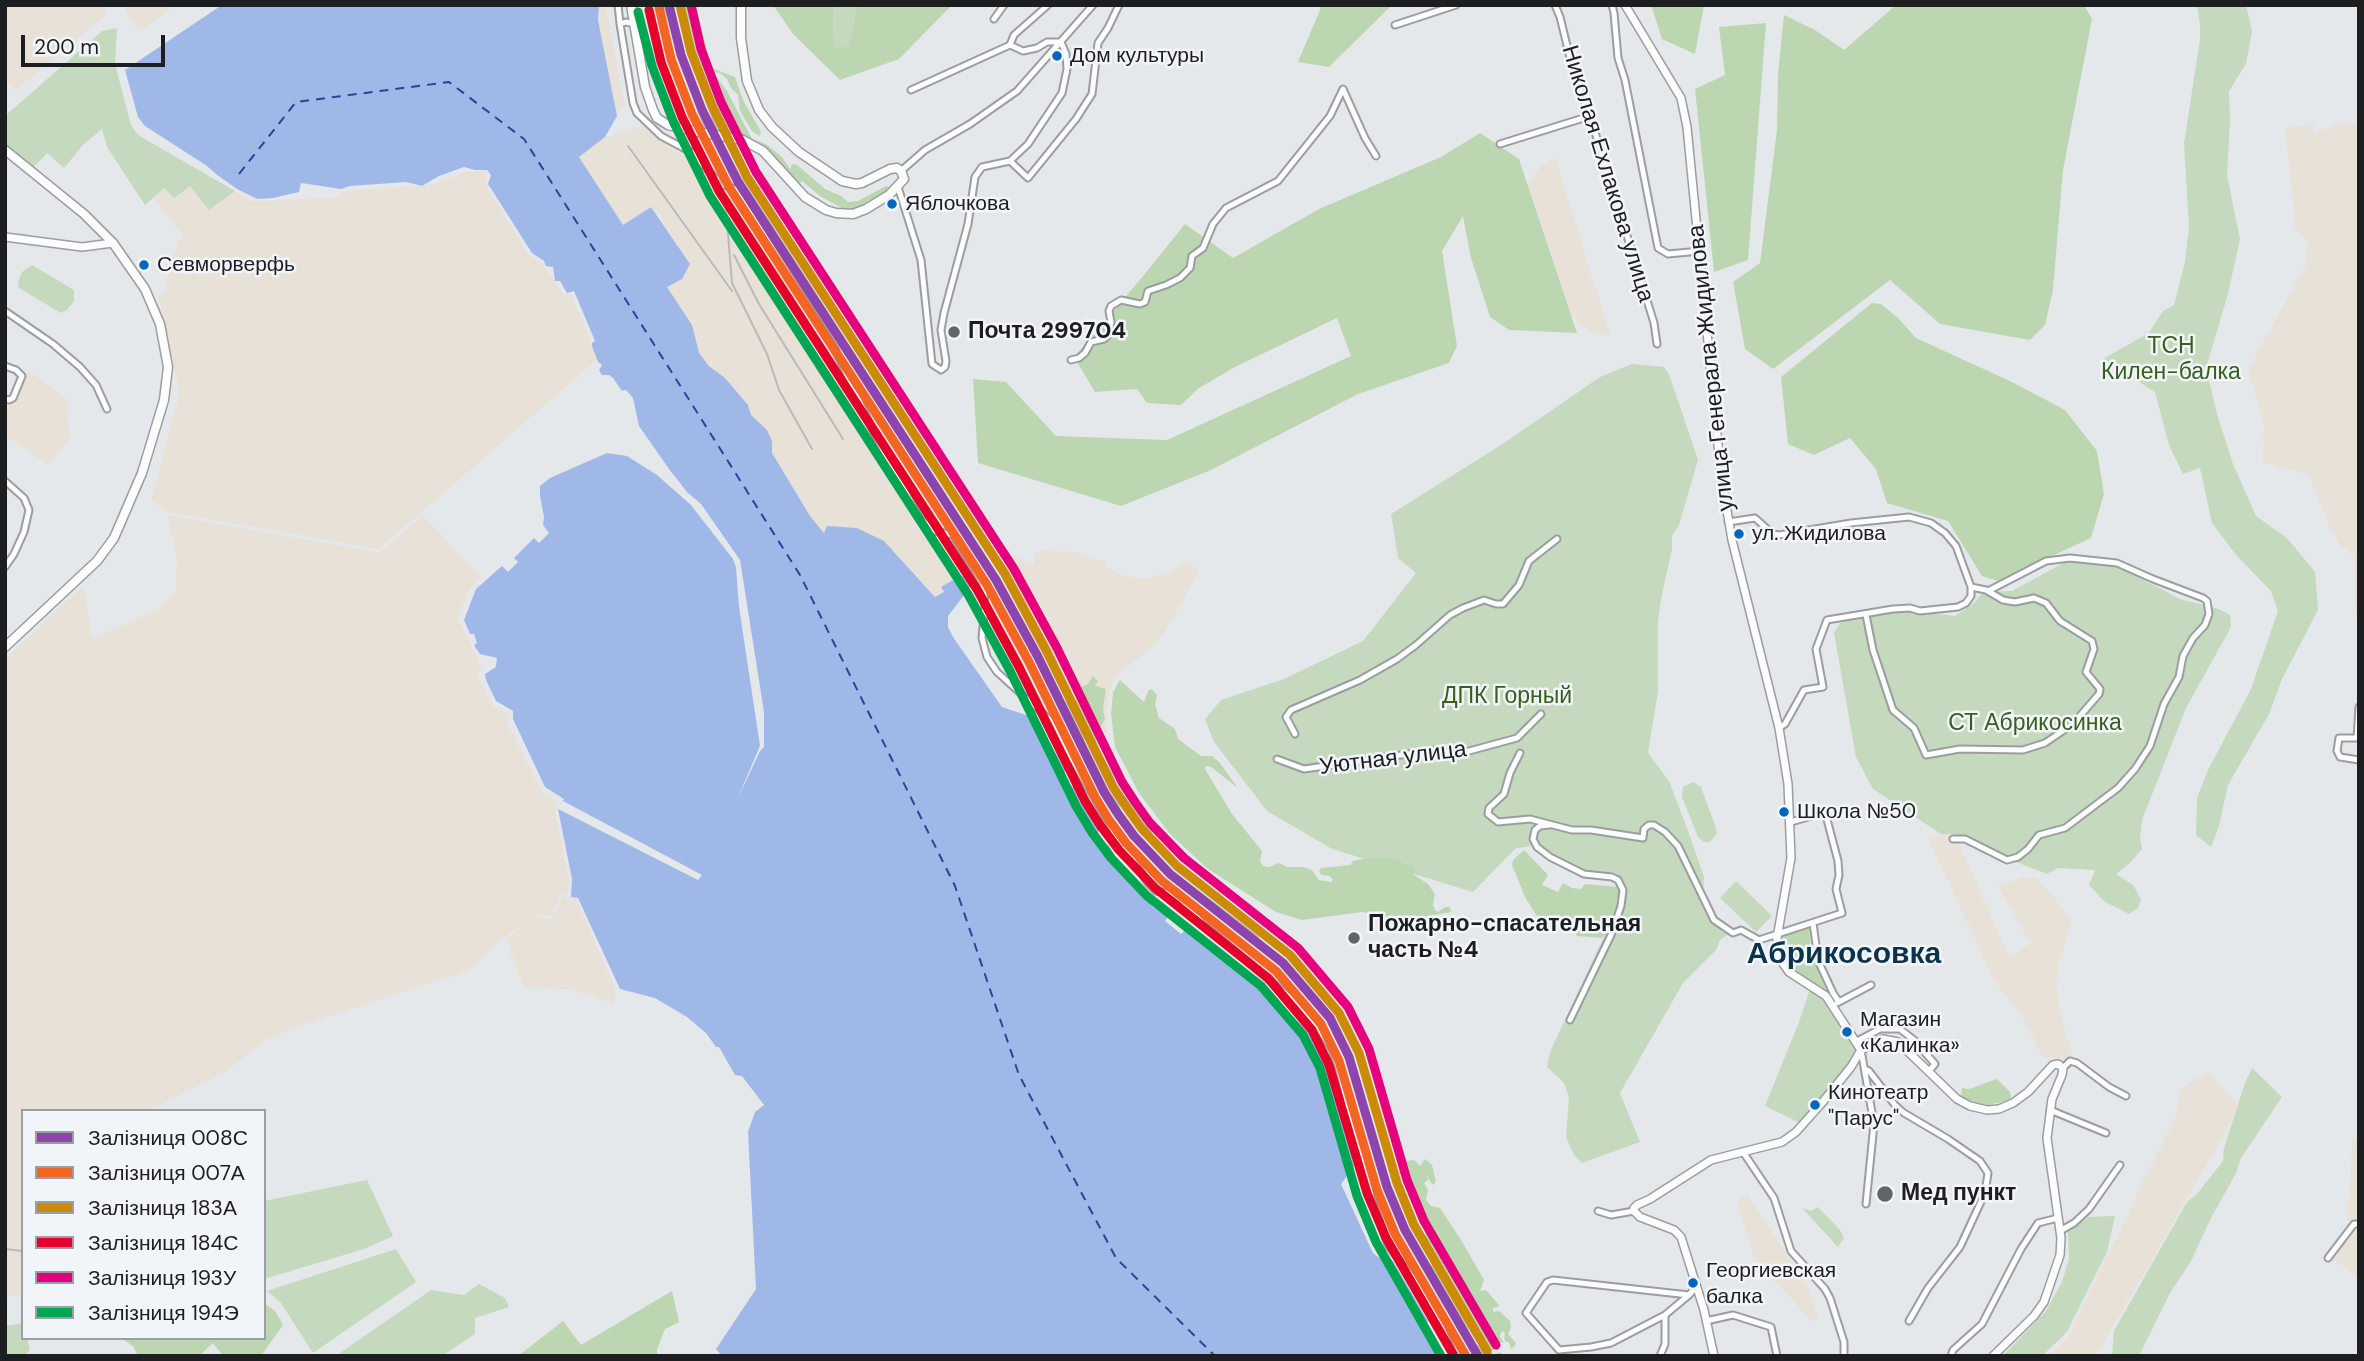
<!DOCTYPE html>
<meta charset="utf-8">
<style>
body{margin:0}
#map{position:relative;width:2364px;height:1361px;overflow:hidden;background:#e5e8eb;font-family:"DM Sans",sans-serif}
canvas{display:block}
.frame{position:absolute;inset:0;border:7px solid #1c1e1f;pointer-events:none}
.legend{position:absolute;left:21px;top:1109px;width:245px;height:231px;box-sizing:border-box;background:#f1f5fa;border:2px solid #9c9fa2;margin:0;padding:9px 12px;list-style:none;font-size:21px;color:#1c1e1f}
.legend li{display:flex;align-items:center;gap:14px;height:35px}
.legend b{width:35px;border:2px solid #9c9fa2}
.scale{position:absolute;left:21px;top:35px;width:144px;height:32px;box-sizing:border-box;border:4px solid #1c1e1f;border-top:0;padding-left:9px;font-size:21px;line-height:24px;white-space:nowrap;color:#1c1e1f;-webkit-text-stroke:5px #f1f5fa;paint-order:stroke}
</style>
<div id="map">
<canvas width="2364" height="1361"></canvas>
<div class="frame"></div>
<ul class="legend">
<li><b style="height:9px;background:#8e44ad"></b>Залізниця 008С</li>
<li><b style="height:9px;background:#f26522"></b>Залізниця 007А</li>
<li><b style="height:9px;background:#cb8b06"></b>Залізниця 183А</li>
<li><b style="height:9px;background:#e4002b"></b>Залізниця 184С</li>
<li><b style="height:9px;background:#e5007d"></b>Залізниця 193У</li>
<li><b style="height:9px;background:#00a651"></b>Залізниця 194Э</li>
</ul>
<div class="scale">200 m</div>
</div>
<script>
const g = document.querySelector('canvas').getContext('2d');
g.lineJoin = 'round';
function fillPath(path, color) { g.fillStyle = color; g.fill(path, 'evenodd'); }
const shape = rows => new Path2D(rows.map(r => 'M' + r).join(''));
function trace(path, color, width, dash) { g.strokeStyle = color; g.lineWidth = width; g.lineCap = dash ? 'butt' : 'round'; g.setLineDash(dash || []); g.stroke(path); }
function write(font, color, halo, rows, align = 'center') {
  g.font = font + ' "DM Sans",sans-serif'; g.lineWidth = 5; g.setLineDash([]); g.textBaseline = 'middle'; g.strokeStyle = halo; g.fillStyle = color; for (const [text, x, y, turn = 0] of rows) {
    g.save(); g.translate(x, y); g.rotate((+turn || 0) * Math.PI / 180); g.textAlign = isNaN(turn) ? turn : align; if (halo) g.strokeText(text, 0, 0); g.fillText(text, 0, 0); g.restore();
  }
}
const industrial = shape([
 [5,5,104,5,106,15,15,91,5,78],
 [123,5,165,5,170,10,138,32],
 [599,6,604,6,607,11,624,104,617,116,598,20],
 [2359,123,2359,627,2355,607,2354,560,2347,548,2341,547,2330,528,2309,475,2263,462,2264,423,2248,370,2306,264,2308,241,2296,231,2285,128,2312,124,2315,133,2335,125],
 [643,126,668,147,690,157,726,200,735,197,833,362,831,365,843,376,872,437,870,439,873,443,875,442,887,462,915,516,924,530,948,545,969,575,958,577,942,587,944,592,935,597,896,553,885,544,825,534,810,516,772,453,772,441,751,415,748,405,699,353,692,325,666,287,690,264,659,215,651,207,623,226,579,156,605,137],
 [1555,158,1611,337,1590,331,1581,325,1571,314,1528,183,1541,166],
 [485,171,488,180,484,182,529,256,542,263,564,295,571,293,598,359,379,549,169,512,151,500,180,393,158,295,164,294,172,257,182,234,153,198,164,187,190,185,209,209,235,191,251,201,334,198,345,191,427,186,466,172],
 [30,372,67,399,70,438,48,465,5,435,5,402,13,401],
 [167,515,376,552,382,551,423,515,481,578,470,588,458,619,478,659,481,669,477,675,493,706,509,713,506,720,543,794,559,802,555,812,569,878,568,894,561,895,550,917,537,914,535,916,551,919,563,896,576,898,616,991,614,1004,571,989,524,987,506,940,534,916,505,937,468,971,305,1024,266,1040,225,1072,147,1111,23,1111,23,1294,5,1297,5,659,83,586,93,639,158,609,176,592,177,557],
 [1040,550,1075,552,1105,562,1105,567,1124,576,1143,579,1163,574,1187,563,1191,564,1199,572,1163,635,1150,649,1113,678,1108,699,1106,739,1097,740,1072,692,1062,693,1000,568,1012,554,1034,565,1035,553,1039,553],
 [1941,834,1955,834,2009,957,2031,943,1997,885,2023,878,2035,878,2049,890,2072,922,2060,958,2056,981,2059,1008,2074,1060,2043,1057,2020,1013,2003,993,1991,974,1927,836,1938,838],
 [2208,1072,2238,1104,2225,1133,2096,1356,2049,1356,2066,1341,2177,1113,2180,1089],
 [2353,1138,2359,1138,2359,1222,2347,1221],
 [1747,1194,1807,1286,1819,1319,1813,1322,1755,1260,1737,1201],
 [2350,1233,2359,1233,2359,1278,2331,1258]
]);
const green = shape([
 [833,5,857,5,849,46,834,47],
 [2197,5,2246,5,2252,31,2246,64,2229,91,2230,121,2227,175,2240,239,2228,294,2206,368,2217,414,2233,464,2256,516,2287,538,2315,572,2318,610,2282,679,2269,714,2228,785,2219,826,2211,847,2196,835,2197,798,2208,770,2251,689,2278,611,2271,591,2237,556,2212,523,2200,468,2183,474,2169,445,2155,392,2103,359,2149,333,2163,311,2174,305,2185,262,2189,228,2184,143,2200,40,2200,25],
 [117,28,115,64,131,125,138,135,235,191,209,210,190,186,174,198,164,188,145,205,107,147,102,129,83,145,64,168,47,153,34,167,5,144,5,116,102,31],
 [32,265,74,290,74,301,67,310,61,313,19,288,18,282,22,272],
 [1632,364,1664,367,1669,374,1698,460,1679,525,1672,536,1672,549,1661,599,1658,622,1658,691,1648,753,1669,781,1688,831,1704,877,1702,901,1711,920,1727,935,1720,940,1716,950,1683,983,1620,1093,1640,1142,1582,1163,1574,1155,1566,1137,1569,1097,1564,1083,1547,1067,1550,1052,1615,913,1621,886,1612,878,1583,874,1534,846,1516,848,1473,892,1332,849,1267,811,1214,742,1205,719,1221,700,1284,679,1363,641,1416,573,1398,558,1391,514,1501,445,1600,377],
 [2069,560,2121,568,2180,599,2219,609,2230,615,2231,627,2186,708,2142,820,2140,838,2142,849,2131,862,2116,874,2133,885,2141,899,2138,908,2129,914,2105,902,2089,885,2095,870,2058,868,2047,874,1980,848,1955,834,1941,834,1873,789,1856,757,1834,633,1840,623,1904,610,1955,616,1974,603,1983,592,2012,591],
 [1693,782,1701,787,1715,825,1717,834,1710,842,1704,842,1698,837,1682,797,1683,787],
 [1736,881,1772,916,1756,932,1720,898],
 [1810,989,1822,998,1836,1016,1856,1048,1856,1053,1855,1059,1823,1098,1813,1106,1811,1113,1802,1124,1765,1106,1799,1022],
 [2252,1068,2282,1097,2241,1158,2236,1173,2211,1218,2191,1261,2170,1293,2139,1356,2112,1356,2114,1331,2187,1202,2197,1194,2223,1161,2224,1148,2245,1083],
 [367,1180,393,1236,364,1249,264,1279,264,1201],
 [1818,1207,1840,1230,1844,1238,1838,1247,1802,1208,1811,1211],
 [2115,1216,2107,1252,2067,1332,2042,1356,2003,1356,2046,1311,2062,1282,2069,1259,2068,1232,2088,1217],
 [396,1249,416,1282,313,1353,281,1303,267,1291],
 [479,1284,505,1298,509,1307,475,1318,475,1334,442,1356,341,1356,340,1353,431,1290,464,1295],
 [23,1323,23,1338,27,1338,30,1350,24,1356,5,1356,5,1326]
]);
const forest = shape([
 [682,5,696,5,711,68,735,77,743,100,759,128,761,133,759,136,752,131,740,111,738,95,731,88,727,79,720,73,713,72,727,91,752,139,766,144,782,157,790,169,792,164,797,165,825,189,841,196,848,202,858,201,886,186,889,187,891,190,881,198,868,200,864,209,858,213,853,209,847,211,820,196,802,181,797,185,787,184,759,153,748,145,738,144,722,123,718,121,699,74],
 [773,5,833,5,834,47,849,46,857,5,952,5,899,59,840,80,793,34],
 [1320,5,1392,5,1329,67,1298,62,1320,10],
 [1704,5,1695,54,1662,39,1651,5],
 [1896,5,2084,5,2092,19,2063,170,2053,290,2045,325,2030,340,1940,324,1890,280,1773,369,1745,349,1733,282,1760,263,1777,130,1778,74,1784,15,1815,30,1844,50],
 [1766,23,1748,260,1714,272,1695,89,1725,75,1719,27],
 [1480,133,1519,159,1577,333,1509,330,1490,317,1471,258,1463,216,1442,251,1457,346,1449,363,1358,394,1211,470,1121,506,978,463,973,379,1006,382,1056,436,1167,440,1351,356,1337,318,1235,367,1199,388,1181,405,1147,403,1137,389,1095,392,1074,357,1139,281,1185,224,1233,258,1319,209,1441,157],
 [1872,303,1881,304,1898,318,1916,338,2012,382,2065,410,2097,451,2104,494,2091,538,1998,581,1982,576,1948,521,1887,503,1876,469,1850,438,1814,455,1788,444,1781,377],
 [1093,676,1098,681,1095,686,1106,689,1103,709,1105,719,1101,726,1102,737,1096,739,1098,748,1113,774,1117,786,1152,831,1151,838,1141,831,1126,808,1117,806,1106,780,1103,767,1090,743,1080,737,1067,707,1065,699,1067,696,1076,700,1082,693,1080,687,1087,685],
 [1120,680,1144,702,1148,691,1151,689,1157,695,1155,704,1159,718,1175,729,1178,739,1201,756,1212,756,1220,763,1238,788,1211,767,1206,766,1205,769,1232,814,1262,851,1260,861,1263,866,1269,867,1279,863,1287,867,1303,867,1312,870,1319,880,1331,882,1333,880,1330,876,1321,875,1319,871,1321,868,1350,865,1353,861,1363,859,1386,857,1398,860,1404,864,1414,866,1414,875,1428,884,1435,894,1433,905,1435,910,1438,912,1445,907,1450,907,1451,912,1412,919,1391,918,1362,912,1302,920,1276,912,1208,869,1170,834,1139,793,1115,747,1111,714,1113,692],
 [1524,850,1548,875,1542,885,1558,892,1563,883,1572,888,1581,889,1585,884,1619,887,1619,906,1611,927,1602,938,1577,936,1570,925,1551,922,1536,915,1525,897,1512,865,1513,860],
 [1809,925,1811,954,1826,990,1823,992,1783,963,1778,949,1782,934],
 [1997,1079,2010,1092,2011,1098,2007,1101,1988,1105,1978,1104,1961,1096,1962,1088,1969,1089],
 [1425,1159,1432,1165,1436,1182,1433,1185,1426,1175,1428,1180,1424,1183,1428,1190,1426,1200,1431,1206,1440,1208,1461,1240,1484,1280,1480,1291,1486,1290,1499,1305,1498,1307,1493,1308,1493,1312,1499,1311,1510,1321,1511,1328,1508,1334,1516,1343,1515,1346,1511,1349,1509,1342,1506,1342,1504,1339,1505,1333,1502,1331,1500,1336,1504,1343,1498,1342,1498,1349,1491,1351,1494,1355,1500,1352,1503,1356,1486,1356,1478,1352,1475,1347,1480,1344,1460,1318,1438,1283,1431,1266,1433,1260,1426,1246,1425,1230,1416,1215,1415,1205,1411,1197,1413,1182,1410,1178,1399,1174,1402,1164,1405,1161,1414,1160,1420,1166],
 [672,1291,679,1322,665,1329,657,1349,657,1356,518,1356,563,1321,581,1345],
 [264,1303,275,1311,283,1325,261,1356,223,1356,213,1343,199,1356,138,1356,133,1346,124,1340,264,1338]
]);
const water = shape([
 [222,5,599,5,598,20,617,116,605,137,579,157,623,225,651,207,690,264,682,279,667,287,692,325,699,353,709,366,725,378,748,405,751,415,767,430,772,441,772,453,810,516,824,533,827,526,857,528,884,541,935,597,944,592,941,587,958,577,969,575,975,581,948,616,948,627,953,637,1002,707,1035,718,1066,771,1060,777,1078,791,1100,828,1098,833,1102,840,1110,847,1116,857,1112,861,1115,866,1121,863,1128,874,1127,878,1153,907,1165,915,1167,913,1170,914,1165,921,1181,934,1189,926,1310,1032,1329,1062,1342,1100,1355,1165,1341,1184,1373,1253,1378,1257,1393,1261,1428,1321,1425,1328,1439,1356,722,1356,716,1349,756,1289,748,1132,755,1112,764,1105,742,1076,735,1075,719,1047,716,1047,706,1033,687,1017,655,998,620,989,578,898,571,897,572,879,558,809,564,799,545,787,513,719,513,711,496,701,486,680,485,674,496,667,497,658,480,654,474,645,477,643,474,634,470,634,464,620,476,589,502,566,508,572,518,562,514,558,534,538,539,543,549,533,543,525,544,517,540,496,540,486,550,478,607,453,627,456,657,475,691,505,733,559,736,567,739,607,760,746,736,802,760,751,764,747,764,712,740,560,701,504,687,492,669,469,639,426,633,398,626,390,622,391,613,378,609,375,602,375,599,370,602,365,598,362,592,346,592,343,595,341,574,291,567,293,560,281,555,281,553,267,546,266,544,261,532,253,488,184,491,175,487,170,475,170,464,167,439,176,422,186,406,182,350,186,341,189,301,183,299,192,273,198,257,199,237,189,216,174,207,166,145,126,138,117,125,70]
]);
const pier = shape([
 [563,801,702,875,698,880,558,809]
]);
const ferry = shape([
 [239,174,296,102,449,82,524,139,800,575,955,886,1019,1075,1116,1258,1215,1356]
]);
const street = shape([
 [618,5,620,24],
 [1555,5,1560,17,1574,74,1590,116,1654,323,1657,344],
 [1612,5,1614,13,1618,58,1625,80,1658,248,1668,254,1700,251],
 [994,19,1004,5],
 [634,24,626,22,620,24,633,103,637,113,661,136,691,152,721,184,735,189,835,349,874,433,919,517,934,531,953,535,973,567,983,584,985,606,982,638,987,657,997,672,1049,719,1113,830,1148,883,1156,891,1174,894,1181,899,1204,925,1293,1000,1321,1032,1332,1049,1338,1066,1372,1200,1388,1245,1413,1278,1440,1324,1454,1356],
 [1395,25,1456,5],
 [1010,45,1023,51,1037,48,1047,42,1061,42],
 [911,90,1010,45,1014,35,1048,5],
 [1500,144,1590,116],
 [1010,161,1028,178,1076,119,1092,94,1098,43,1108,28,1119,5],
 [901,171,925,150,970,124,1017,91,1093,5],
 [898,187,921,260,932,364,941,370,945,367,946,361,941,330,944,313,968,224,975,177,982,167,1010,161,1028,144,1062,93,1067,69,1066,54,1061,42],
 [5,311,53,344,80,367,96,385,107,409],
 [1071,360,1079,358,1085,353,1091,342,1104,339,1108,335,1111,322,1109,311,1111,306,1121,300,1140,304,1145,302,1148,291,1166,285,1180,278,1190,268,1192,256,1203,248,1213,224,1226,208,1278,181,1330,116,1343,89,1365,138,1376,156],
 [5,366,16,370,22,376,13,398,9,400,5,399],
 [5,481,24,498,29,510,24,532,14,554,5,567],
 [1728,522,1755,518,1773,534,1779,535,1851,523,1909,517,1931,523,1945,533,1956,546,1971,587,1971,596,1966,603,1958,607,1920,611,1910,608,1893,609,1827,620,1816,649,1823,687,1804,690,1785,724,1779,728],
 [1866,615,1873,650,1893,710,1914,728,1926,755,1960,749,2023,750,2045,743,2073,724,2099,694,2100,689,2086,672,2094,649,2092,641,2060,621,2046,603,2034,598,2015,602,2003,600,1986,590,1971,587],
 [2359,707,2357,738,2339,738,2337,751,2340,757,2359,760],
 [1295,734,1286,717,1291,710,1360,680,1397,659,1416,645,1450,615,1463,608,1484,600,1496,604,1503,604,1519,585,1529,561,1557,539],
 [1520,753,1510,773,1504,794,1489,808,1488,814,1498,822,1530,819,1572,830,1591,830,1643,838,1644,829,1649,825,1654,825,1665,832,1678,846,1714,920,1733,933,1741,930,1759,940,1842,913,1836,889,1839,875,1838,861,1825,812,1791,822],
 [1277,759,1304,769,1435,750,1458,754,1517,738,1541,714],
 [1550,825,1540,826,1535,830,1533,839,1537,847,1550,857,1584,874,1612,877,1618,880,1623,890,1621,906,1611,935,1570,1020],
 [1953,839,1965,839,2007,860,2018,857,2028,849,2039,835,2065,828,2118,788,2135,769,2150,746,2164,704,2179,677,2183,656,2193,638,2205,625,2209,614,2207,601,2203,598,2153,579,2117,563,2070,558,2046,561,1988,591],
 [1813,923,1816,945,1815,954,1833,993,1839,1002],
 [1837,1003,1871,985],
 [1857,1041,1880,1029,1900,1029,1914,1040,1935,1064,1929,1071],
 [1861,1050,1874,1124,1866,1204],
 [2063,1068,2070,1061,2077,1063,2109,1087,2126,1096],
 [1865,1069,1869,1071,1895,1105,1904,1113,1948,1139,1980,1161,1988,1173,1985,1193,1960,1247,1928,1288,1909,1321],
 [2050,1110,2106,1133],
 [1743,1152,1774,1198,1791,1251,1825,1289,1830,1298,1844,1342,1844,1356],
 [1598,1211,1611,1215,1634,1211],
 [2060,1231,2074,1223,2089,1209,2120,1165],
 [2328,1258,2354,1224,2359,1224],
 [1689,1295,1553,1280,1547,1282,1526,1313,1559,1350,1591,1347,1611,1343,1665,1315,1689,1295,1696,1287],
 [1706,1321,1733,1315,1771,1327,1777,1356],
 [1660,1356,1665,1344,1665,1315],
 [1951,1356,1953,1350,1982,1324,2021,1249,2038,1223,2058,1218]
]);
const secondary = shape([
 [1625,5,1681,98,1687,127,1721,475,1732,540,1779,728,1788,784,1791,858,1777,938,1777,955,1789,972,1826,996,1861,1050],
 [5,237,82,247,113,243],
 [1714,1356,1704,1310,1681,1237,1674,1230,1640,1217,1634,1211,1634,1208,1637,1205,1650,1199,1711,1160,1782,1142,1796,1132,1821,1104,1851,1067,1861,1050,1883,1039,1898,1042,1957,1099,1970,1106,1987,1110,1999,1109,2013,1103,2028,1092,2053,1065,2058,1064,2063,1068,2062,1075,2052,1099,2047,1138,2061,1238,2060,1255,2044,1302,2034,1316,1993,1356]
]);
const primary = shape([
 [631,5,645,87,653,110,657,118,668,125,693,131],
 [732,138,743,140,763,151,805,197,826,210,836,213,853,214,866,209,889,195,904,179,901,171,897,168,890,169,862,183,856,184,842,181,799,152,772,127,759,110,747,81,741,38,741,5],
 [5,150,84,214,113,243,145,289,160,324,168,367,164,400,142,473,114,538,97,561,5,647]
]);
const rail = shape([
 [664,5,679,56,713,151,721,184,726,209,732,283,767,354,779,390,812,449],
 [692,61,723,147,742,180,999,579,1041,655,1108,791,1121,812,1136,833,1173,872,1258,937],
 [628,146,732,291],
 [734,255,759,304,843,439],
 [5,1249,23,1251]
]);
const primaryBridge = shape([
 [693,131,732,138]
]);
const rail1 = shape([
 [669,5,681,55,702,110,738,182,996,580,1038,657,1104,792,1118,814,1134,836,1170,874,1283,963,1330,1018,1349,1057,1387,1187,1405,1230,1478,1356]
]);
const rail2 = shape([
 [659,7,671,59,692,114,729,187,987,585,1029,662,1095,797,1109,820,1126,843,1162,881,1276,971,1321,1024,1339,1061,1377,1190,1395,1234,1466,1356]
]);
const rail3 = shape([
 [680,5,691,52,712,106,747,177,1005,574,1047,652,1113,787,1127,808,1142,829,1177,866,1290,955,1339,1013,1359,1053,1397,1183,1414,1225,1487,1351]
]);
const rail4 = shape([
 [649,10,661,62,682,117,719,191,978,591,1019,667,1085,801,1100,825,1119,850,1155,888,1268,978,1312,1030,1329,1065,1367,1193,1386,1238,1454,1356]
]);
const rail5 = shape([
 [691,5,701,49,721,102,756,172,1014,569,1057,648,1122,782,1135,802,1150,823,1184,858,1298,948,1348,1007,1369,1049,1407,1180,1424,1221,1496,1345]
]);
const rail6 = shape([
 [638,12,652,66,673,121,710,196,969,596,1010,671,1076,806,1091,831,1111,858,1147,896,1261,986,1303,1035,1320,1068,1357,1196,1376,1242,1441,1356]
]);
const markers = [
 [1057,56,6,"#0065bd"],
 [892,204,6,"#0065bd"],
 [144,265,6,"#0065bd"],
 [954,332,7,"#626566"],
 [1739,534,6,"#0065bd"],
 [1784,812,6,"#0065bd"],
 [1354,938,7,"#626566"],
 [1847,1032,6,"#0065bd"],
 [1815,1105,6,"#0065bd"],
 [1885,1194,9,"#626566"],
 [1693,1283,6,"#0065bd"]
];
const busNames = [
 ["Дом культуры",1070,56],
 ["Яблочкова",905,204],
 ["Севморверфь",157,265],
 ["ул. Жидилова",1752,534],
 ["Школа №50",1797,812],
 ["Магазин",1860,1020],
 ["«Калинка»",1860,1046],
 ["Кинотеатр",1828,1093],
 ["\"Парус\"",1828,1119],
 ["Георгиевская",1706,1271],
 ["балка",1706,1297]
];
const streetNames = [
 ["Николая Ехлакова улица",1607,174,73],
 ["улица Генерала Жидилова",1712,368,-96],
 ["Уютная улица",1393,759,-7]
];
const poiNames = [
 ["Почта 299704",968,332],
 ["Пожарно-спасательная",1368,925],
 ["часть №4",1368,951],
 ["Мед пункт",1901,1194]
];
const parkNames = [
 ["ТСН",2171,347],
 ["Килен-балка",2171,373],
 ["ДПК Горный",1507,697],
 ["СТ Абрикосинка",2035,724]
];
const districtNames = [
 ["Абрикосовка",1844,955]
];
fillPath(industrial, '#e8e1d8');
fillPath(green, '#c4d9bd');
fillPath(forest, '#bcd6b2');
fillPath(water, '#a0b8e8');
fillPath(pier, '#e5e8eb');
trace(ferry, '#254796', 2, [9, 7]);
trace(street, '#9b9d9f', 9);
trace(secondary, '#9b9d9f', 10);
trace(primary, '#9b9d9f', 11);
trace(street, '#fbfcfc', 5);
trace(secondary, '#fbfcfc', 7);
trace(primary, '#fbfcfc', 8);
trace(rail, '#bababb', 2);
trace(primaryBridge, '#9b9d9f', 11, []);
trace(primaryBridge, '#fbfcfc', 8);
trace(rail1, '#8e44ad', 9);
trace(rail2, '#f26522', 9);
trace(rail3, '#cb8b06', 9);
trace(rail4, '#e4002b', 9);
trace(rail5, '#e5007d', 9);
trace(rail6, '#00a651', 9);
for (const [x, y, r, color] of markers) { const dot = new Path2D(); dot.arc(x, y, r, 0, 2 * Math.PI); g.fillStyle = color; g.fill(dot); trace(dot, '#f1f5fa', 2.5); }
write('21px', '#1c1e1f', '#f1f5fa', busNames, 'left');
write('23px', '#1c1e1f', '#f1f5fa', streetNames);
write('bold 23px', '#1c1e1f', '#f1f5fa', poiNames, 'left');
write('23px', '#36601c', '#f1f5fa', parkNames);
write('bold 30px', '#0c334a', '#f1f5fa', districtNames);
</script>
